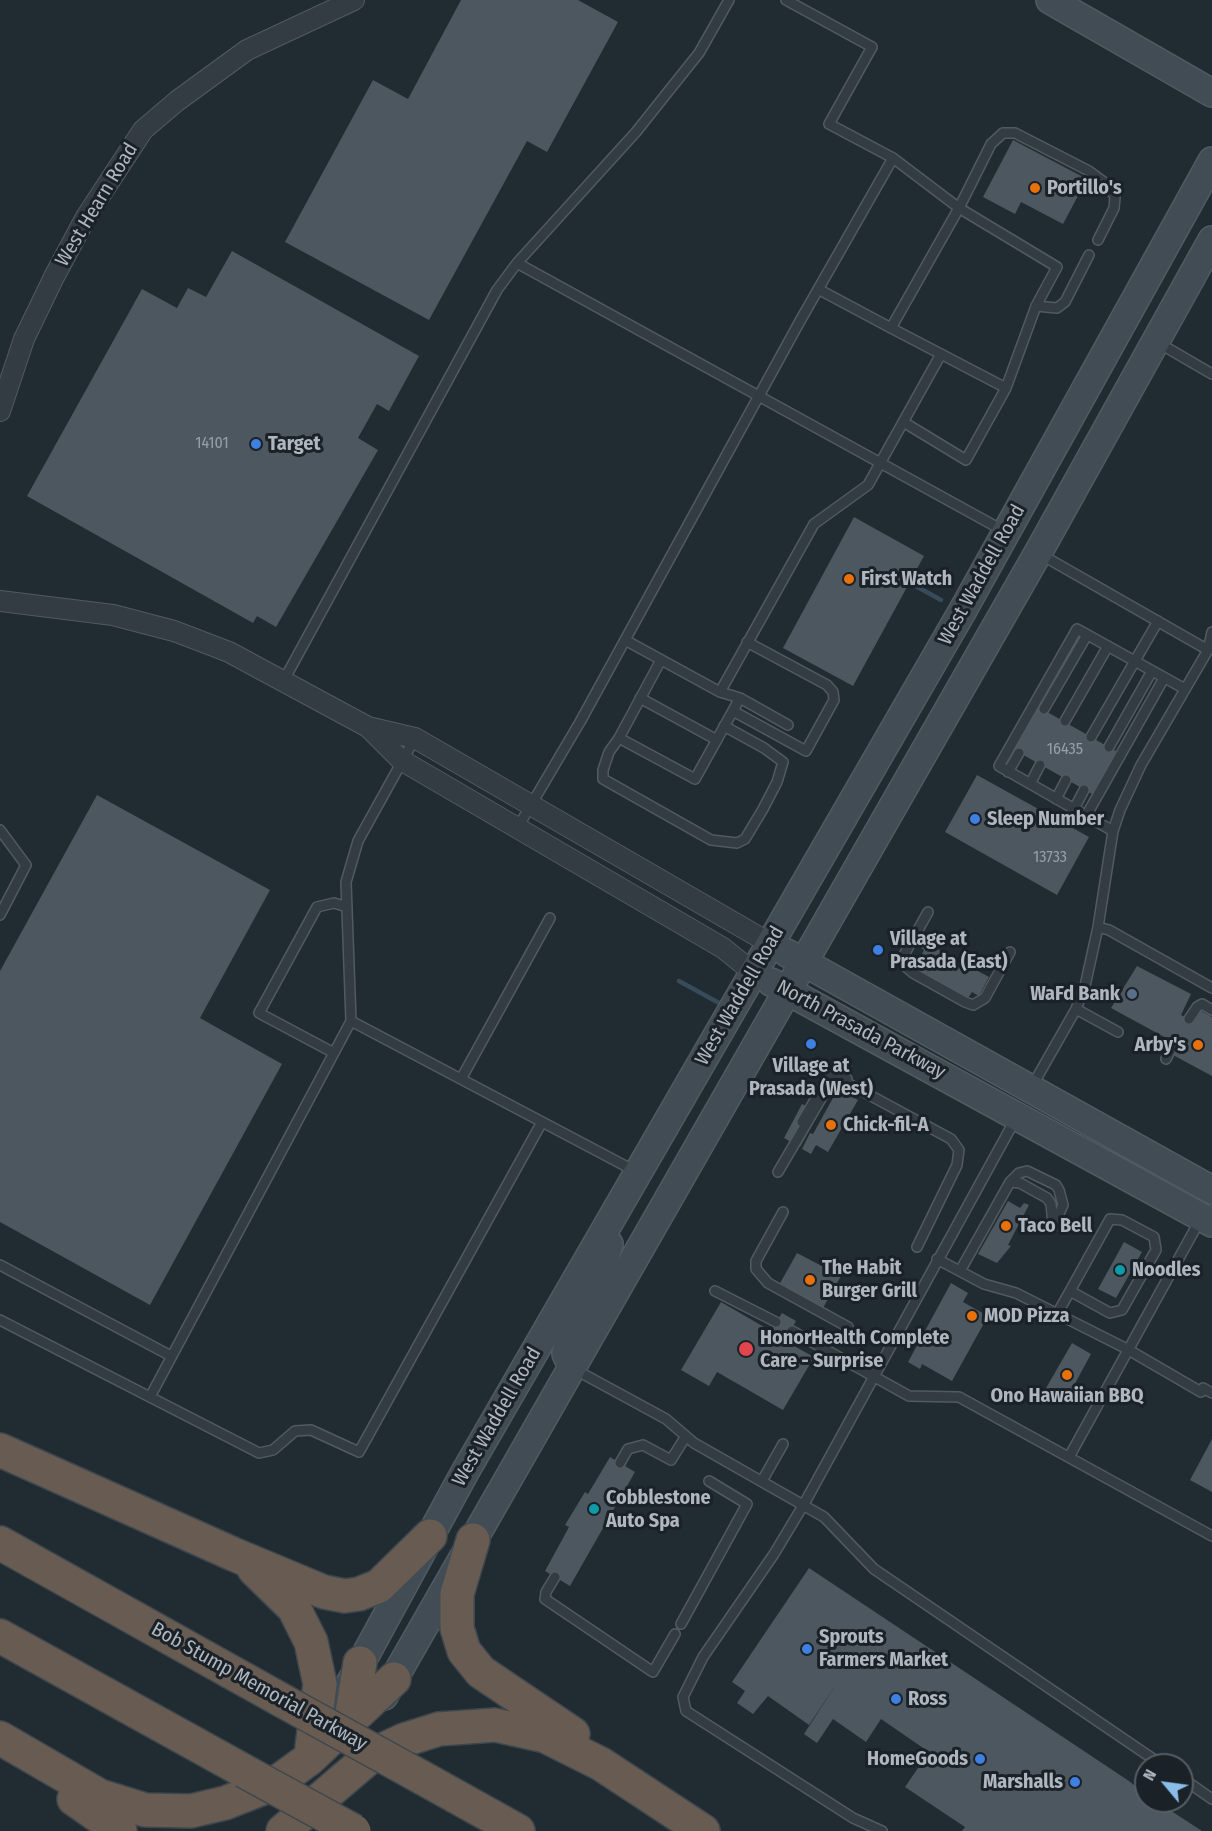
<!DOCTYPE html>
<style>
body{margin:0}
#map{position:relative;width:1212px;height:1831px;overflow:hidden;background:#212b32;font-family:"Fira Sans Condensed",sans-serif}
canvas{display:block}
.north{position:absolute;left:1134px;top:1753px;width:60px;height:60px;box-sizing:border-box;background:#1a2127;border:2px solid #555d64;border-radius:50%;rotate:299deg;font-size:16px;font-weight:700;line-height:24px;text-align:center;color:#aeb7c0}
.north::after{content:'';display:block;margin:auto;width:21px;height:27px;background:#8abce9;clip-path:polygon(50% 0,100% 100%,50% 72%,0 100%)}
</style>
<div id="map">
<canvas width="1212" height="1831"></canvas>
<div class="north">N</div>
</div>
<script>
const g = document.querySelector('canvas').getContext('2d');
g.lineJoin = 'round';
const shape = rows => new Path2D(rows.map(r => 'M' + r).join(''));
function trace(path, color, width, dash) { g.strokeStyle = color; g.lineWidth = width; g.lineCap = dash ? 'butt' : 'round'; g.setLineDash(dash || []); g.stroke(path); }
function fillPath(path, color) { g.fillStyle = color; g.fill(path, 'evenodd'); }
function write(font, color, halo, rows, align = 'center') {
  g.font = font + ' "Fira Sans Condensed",sans-serif'; g.lineWidth = 6; g.setLineDash([]); g.textBaseline = 'middle'; g.strokeStyle = halo; g.fillStyle = color; for (const [text, x, y, turn = 0] of rows) {
    g.save(); g.translate(x, y); g.rotate((+turn || 0) * Math.PI / 180); g.textAlign = isNaN(turn) ? turn : align; if (halo) g.strokeText(text, 0, 0); g.fillText(text, 0, 0); g.restore();
  }
}
const stream = shape([
 [912,584,941,600],
 [679,981,719,1003]
]);
const building = shape([
 [461,0,578,0,618,22,547,152,527,141,429,320,285,242,373,80,408,99],
 [1013,140,1087,179,1063,224,1021,202,1015,214,983,197],
 [232,251,419,356,389,411,377,404,358,438,378,450,276,627,257,616,253,623,27,496,142,289,177,308,188,288,206,297],
 [854,517,924,556,853,686,783,648],
 [1035,705,1119,753,1094,795,1011,748],
 [977,775,1089,837,1057,895,945,832],
 [97,795,270,890,200,1018,282,1064,150,1305,0,1222,0,971],
 [921,940,989,977,979,996,972,992,968,998,914,969,924,950,918,946],
 [1137,966,1191,994,1181,1015,1194,1022,1201,1011,1212,1017,1212,1076,1173,1055,1179,1045,1111,1008],
 [838,1089,858,1100,828,1152,816,1145,811,1154,802,1149,810,1133,813,1134],
 [802,1104,819,1113,800,1147,784,1138],
 [1008,1201,1020,1208,1024,1203,1029,1205,1008,1245,1011,1246,997,1263,978,1254],
 [1124,1242,1142,1252,1116,1298,1098,1289],
 [797,1253,841,1276,823,1308,779,1285],
 [951,1283,968,1293,963,1302,988,1316,952,1381,922,1364,920,1369,908,1362],
 [721,1302,771,1331,782,1313,796,1321,785,1341,814,1357,783,1410,717,1372,709,1386,681,1370],
 [1072,1343,1091,1354,1065,1402,1055,1396,1052,1401,1042,1395],
 [1212,1439,1212,1492,1190,1480],
 [610,1457,635,1472,570,1586,545,1571,569,1527,565,1525,585,1492,588,1494],
 [809,1568,1129,1781,1146,1795,1146,1801,1156,1801,1202,1831,962,1831,965,1827,905,1787,929,1752,881,1719,866,1742,833,1719,817,1743,804,1734,837,1683,809,1725,768,1696,753,1714,737,1703,745,1691,732,1682]
]);
const lane = shape([
 [729,0,699,53,671,88,636,132,517,263,1004,531],
 [786,0,872,47,829,124,893,158,959,208,891,328,818,289],
 [1036,306,1057,308,1065,302,1089,255],
 [891,328,1006,388,1036,306,1057,267,959,208,991,144,1003,133,1015,133,1089,171,1108,185,1115,197,1114,208,1098,240],
 [1157,342,1212,374],
 [905,423,966,460,1006,388],
 [1040,554,1208,650],
 [625,640,720,692,814,524,868,485,941,354],
 [661,660,619,738,695,779,740,698,720,692],
 [284,680,497,290,517,263],
 [640,698,717,740],
 [740,698,788,725],
 [1044,709,1087,635],
 [733,711,806,751,834,700,833,692,827,685,747,642],
 [1065,721,1108,646],
 [1091,737,1158,621],
 [619,738,609,752,603,770,603,779,711,840,737,843,745,839,763,809,777,782,783,762,764,748,724,726],
 [1109,747,1152,671],
 [1008,772,1019,753],
 [1030,784,1040,765],
 [1056,799,1066,780],
 [1074,809,1084,790],
 [1086,816,1164,678],
 [518,827,580,722,800,321,893,158],
 [0,830,26,865,0,915],
 [1113,831,999,766,1077,629,1185,689],
 [928,912,904,955,905,966,913,973,965,1002,973,1005,985,998,1010,952],
 [1098,927,1109,930,1212,988],
 [1076,1009,1118,1032],
 [1189,1019,1197,1007,1202,1004,1212,1010],
 [351,1021,346,882,358,841,415,738],
 [334,1053,259,1013,317,907,334,903,347,907],
 [1166,1059,1174,1043],
 [461,1079,550,918],
 [1031,1088,1076,1009,1085,986,1098,927,1113,831,1120,810,1141,765,1208,650,1212,632],
 [802,1122,829,1076,835,1075,847,1079],
 [778,1172,829,1085,835,1081,849,1084,951,1139,959,1150,957,1165,917,1247],
 [1010,1182,1020,1183,1047,1198,1051,1204,1053,1224],
 [783,1212,756,1261,756,1269,768,1283,848,1327],
 [937,1259,984,1284,1016,1293,1127,1349,1201,1392],
 [0,1265,171,1356],
 [960,1271,1010,1182,1019,1173,1027,1171,1056,1185,1059,1190,1063,1205,1053,1227],
 [715,1291,776,1322],
 [1057,1314,1070,1291,1110,1219,1122,1220,1154,1237,1156,1250,1122,1310,1110,1313,1070,1291],
 [0,1320,259,1453,273,1450,295,1431,311,1430,359,1452,542,1122],
 [792,1331,909,1396,959,1397,1212,1536],
 [574,1369,666,1419,694,1443,824,1517,874,1569,1162,1765],
 [1203,1388,1212,1393],
 [150,1397,351,1021,635,1171],
 [1069,1457,1200,1220],
 [620,1463,628,1449,643,1445,671,1460,686,1436],
 [762,1481,783,1444],
 [555,1577,546,1592,545,1599,653,1672,675,1634],
 [681,1624,747,1504,709,1481],
 [1182,1778,1212,1799],
 [882,1831,853,1818,686,1711,683,1697,703,1657,774,1554,804,1504,1016,1118]
]);
const street = shape([
 [0,411,24,339,54,277,86,217,143,130,177,101,247,50,354,0],
 [0,601,113,615,174,631,229,652,368,727,415,738,771,944],
 [368,727,401,760,723,948,754,973]
]);
const secondary = shape([
 [1050,0,1212,93],
 [787,953,1212,1190],
 [771,982,1212,1223],
 [571,1364,566,1354,569,1339,596,1283,609,1244],
 [384,1696,1038,553,1212,240],
 [317,1744,465,1472,963,610,1212,161]
]);
const highway = shape([
 [0,1450,233,1554,324,1592,345,1596,359,1594,379,1586,430,1536],
 [473,1540,457,1594,457,1628,464,1651,481,1672,573,1734],
 [0,1543,283,1701],
 [254,1569,294,1608,311,1642,320,1684,312,1747],
 [0,1636,244,1771],
 [350,1726,360,1663],
 [0,1738,100,1796,145,1810,191,1811,225,1803,276,1783,309,1759,394,1679],
 [421,1777,518,1831],
 [74,1799,120,1831],
 [283,1831,372,1755,404,1740,439,1729,495,1725,545,1736,601,1764,703,1831]
]);
const highwayBridge = shape([
 [283,1701,421,1777],
 [244,1771,354,1831]
]);
const markers = [
 [1035,188,6,"#e8710a"],
 [256,444,6,"#3f7fe0"],
 [849,579,6,"#e8710a"],
 [975,819,6,"#3f7fe0"],
 [878,950,6,"#3f7fe0"],
 [1132,994,6,"#5c6f8a"],
 [811,1044,6,"#3f7fe0"],
 [1198,1045,6,"#e8710a"],
 [831,1125,6,"#e8710a"],
 [1006,1226,6,"#e8710a"],
 [1120,1270,6,"#0f9aa8"],
 [810,1280,6,"#e8710a"],
 [972,1316,6,"#e8710a"],
 [746,1349,8,"#e0444e"],
 [1067,1375,6,"#e8710a"],
 [594,1509,6,"#0f9aa8"],
 [807,1649,6,"#3f7fe0"],
 [896,1699,6,"#3f7fe0"],
 [980,1759,6,"#3f7fe0"],
 [1075,1782,6,"#3f7fe0"]
];
const numberNames = [
 ["14101",212,444],
 ["16435",1065,750],
 ["13733",1050,858]
];
const poiNames = [
 ["Portillo's",1047,188],
 ["Target",268,444],
 ["First Watch",861,579],
 ["Sleep Number",987,819],
 ["Village at",890,939],
 ["Prasada (East)",890,962],
 ["WaFd Bank",1120,994,"right"],
 ["Arby's",1186,1045,"right"],
 ["Village at",811,1066,"center"],
 ["Prasada (West)",811,1089,"center"],
 ["Chick-fil-A",843,1125],
 ["Taco Bell",1018,1226],
 ["The Habit",822,1268],
 ["Burger Grill",822,1291],
 ["Noodles",1132,1270],
 ["MOD Pizza",984,1316],
 ["HonorHealth Complete",760,1338],
 ["Care - Surprise",760,1361],
 ["Ono Hawaiian BBQ",1067,1396,"center"],
 ["Cobblestone",606,1498],
 ["Auto Spa",606,1521],
 ["Sprouts",819,1637],
 ["Farmers Market",819,1660],
 ["Ross",908,1699],
 ["HomeGoods",968,1759,"right"],
 ["Marshalls",1063,1782,"right"]
];
const streetNames = [
 ["West Hearn Road",97,205,-59],
 ["West Waddell Road",982,575,-61],
 ["West Waddell Road",740,996,-60],
 ["North Prasada Parkway",861,1030,28],
 ["West Waddell Road",497,1417,-60],
 ["Bob Stump Memorial Parkway",259,1687,29]
];
trace(stream, '#384b5a', 4.5);
fillPath(building, '#4c5760');
trace(lane, '#515a61', 12);
trace(street, '#515a61', 22);
trace(secondary, '#515a61', 30);
trace(highway, '#3e474d', 36);
trace(lane, '#343c43', 9);
trace(street, '#343c43', 20);
trace(secondary, '#424c55', 27);
trace(highway, '#685c52', 33);
trace(highwayBridge, '#3e474d', 36, []);
trace(highwayBridge, '#685c52', 33);
for (const [x, y, r, color] of markers) { const dot = new Path2D(); dot.arc(x, y, r, 0, 2 * Math.PI); g.fillStyle = color; g.fill(dot); trace(dot, '#1a2127', 2); }
write('16px', '#969fa8', null, numberNames);
write('bold 20px', '#aeb7c0', '#1a2127', poiNames, 'left');
write('20px', '#aeb7c0', '#1a2127', streetNames);
</script>
